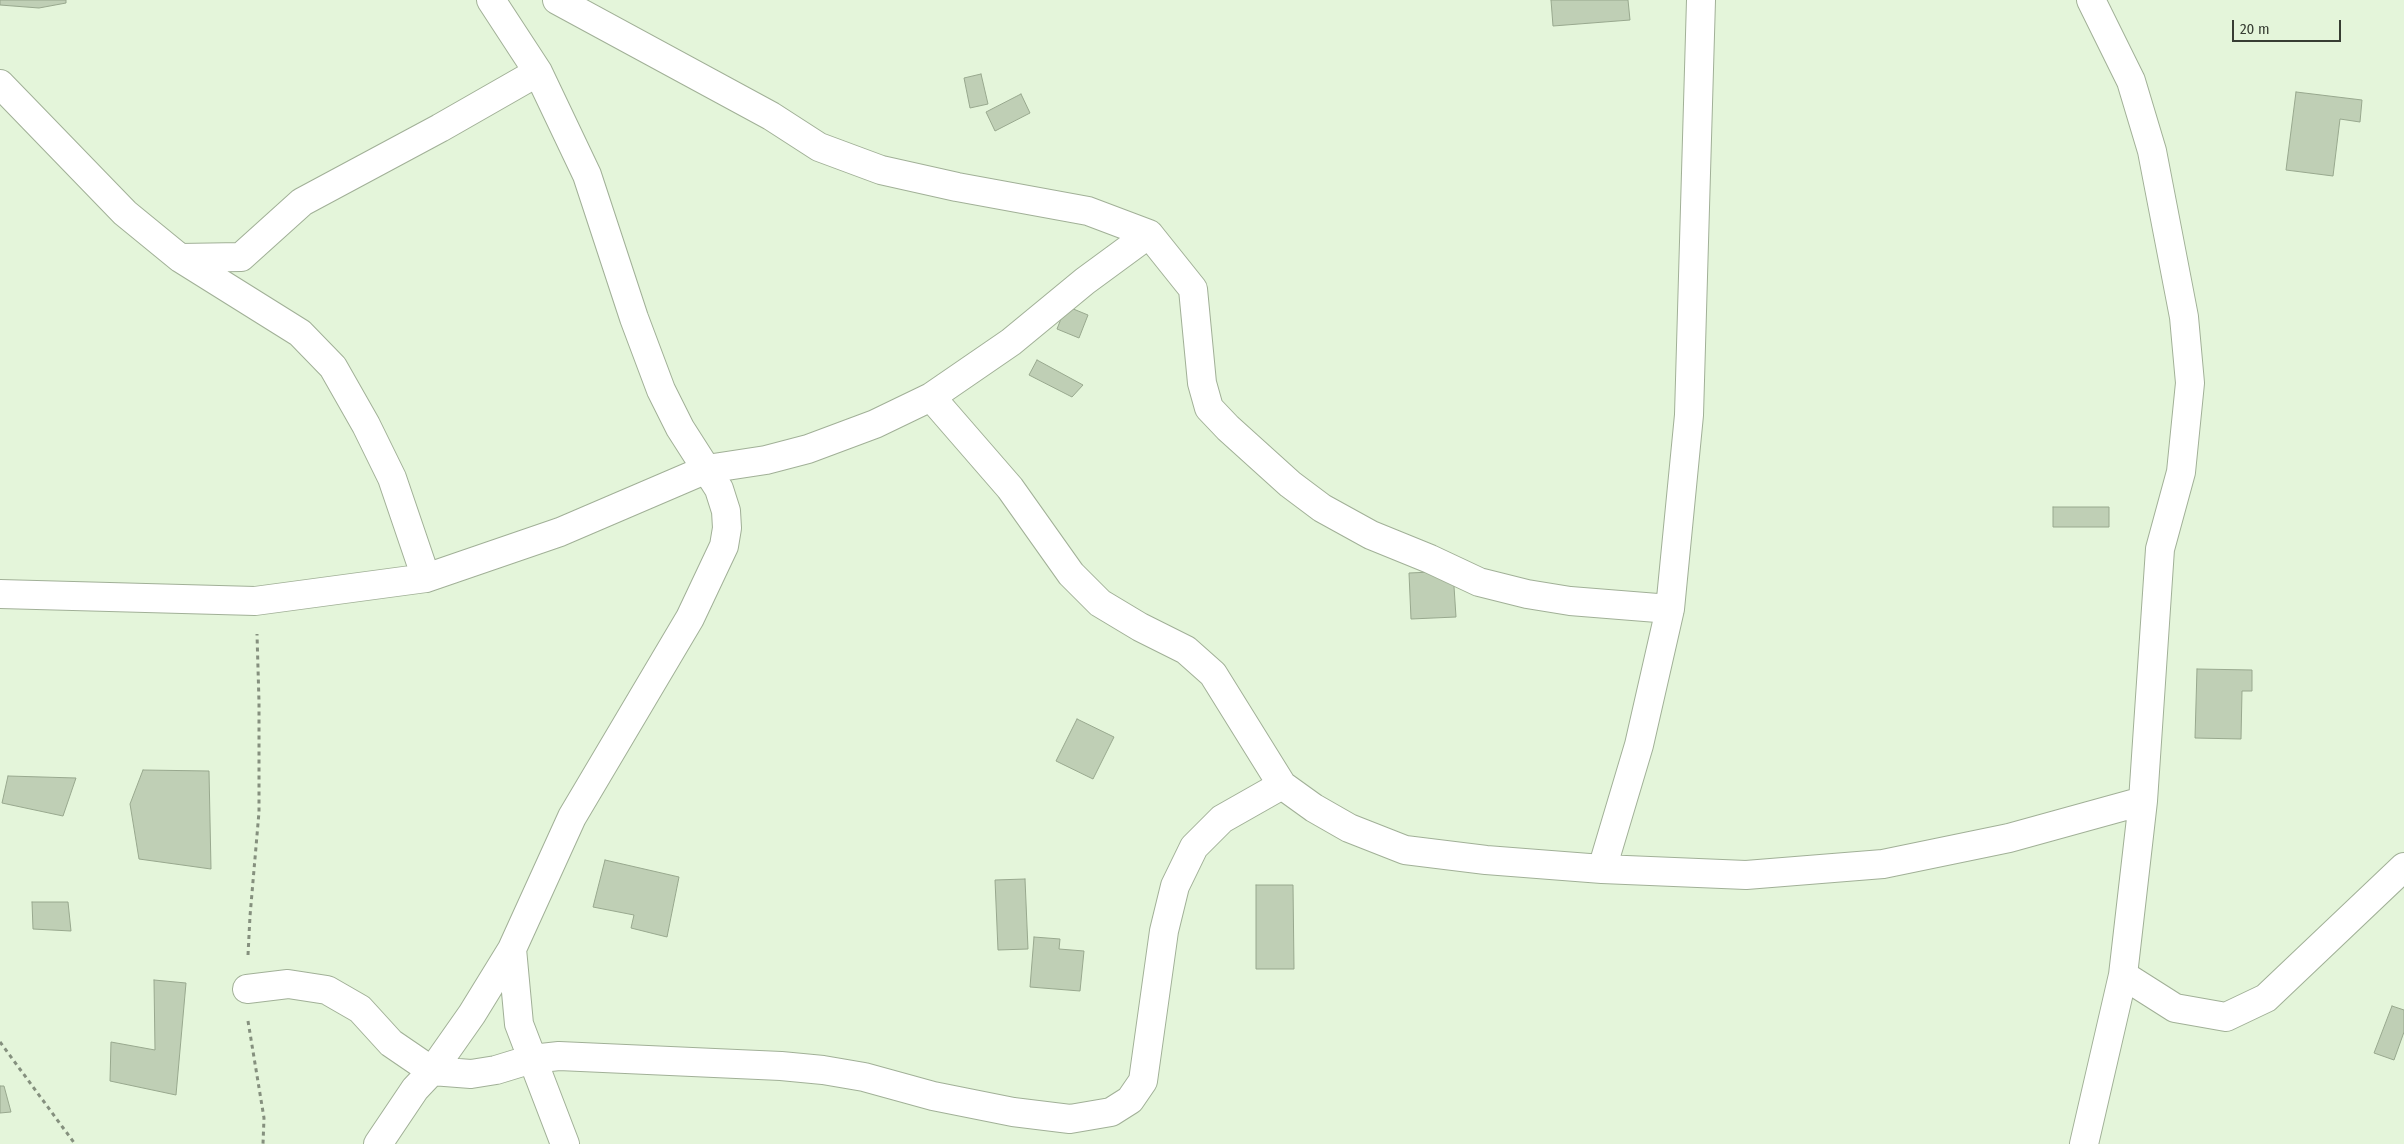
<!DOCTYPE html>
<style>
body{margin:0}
#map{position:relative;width:2404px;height:1144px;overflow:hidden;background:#e4f5da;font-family:"Fira Sans Condensed",sans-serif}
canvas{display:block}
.scale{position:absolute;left:2232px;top:20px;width:109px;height:22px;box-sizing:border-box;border:2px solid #373d33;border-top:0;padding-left:6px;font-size:15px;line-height:18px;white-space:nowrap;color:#373d33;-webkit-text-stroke:4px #e4f5da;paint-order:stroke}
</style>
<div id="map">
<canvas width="2404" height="1144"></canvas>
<div class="scale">20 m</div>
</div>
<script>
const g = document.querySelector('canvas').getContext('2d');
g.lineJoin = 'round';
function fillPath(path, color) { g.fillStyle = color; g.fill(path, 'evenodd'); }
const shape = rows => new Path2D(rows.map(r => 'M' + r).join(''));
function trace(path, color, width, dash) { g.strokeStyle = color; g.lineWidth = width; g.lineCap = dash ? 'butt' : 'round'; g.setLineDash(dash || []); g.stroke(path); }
const building = shape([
 [0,0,66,0,66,3,39,8,0,5,0,0],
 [1551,0,1628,0,1630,20,1553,26,1551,0],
 [981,74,988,104,970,108,964,78,981,74],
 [2296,92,2362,100,2360,122,2340,119,2333,176,2286,170,2296,92],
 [1021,94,1030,113,995,131,986,112,1021,94],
 [1066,306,1088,315,1079,338,1057,329,1066,306],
 [1037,360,1083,385,1072,397,1029,375,1037,360],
 [2053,507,2109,507,2109,527,2053,527,2053,507],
 [1453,571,1456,617,1411,619,1409,573,1453,571],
 [2197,669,2252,670,2252,691,2242,691,2241,739,2195,738,2197,669],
 [1077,719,1114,737,1093,779,1056,761,1077,719],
 [143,770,209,771,211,869,139,859,130,804,143,770],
 [8,776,76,778,63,816,2,803,8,776],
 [605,860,679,877,667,937,631,928,634,915,593,907,605,860],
 [1025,879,1028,949,998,950,995,880,1025,879],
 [1256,885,1293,885,1294,969,1256,969,1256,885],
 [32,902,68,902,71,931,33,929,32,902],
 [1034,937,1060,939,1059,949,1084,951,1080,991,1030,987,1034,937],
 [154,980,186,983,176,1095,110,1081,111,1042,155,1050,154,980],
 [2392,1006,2404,1010,2404,1032,2394,1060,2374,1053,2392,1006],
 [0,1086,4,1086,11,1112,0,1113,0,1086]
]);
const path = shape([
 [248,955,250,916,259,812,259,702,257,634],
 [248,1021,264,1118,263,1144],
 [0,1042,75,1144]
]);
const street = shape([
 [557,0,771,116,819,147,881,170,957,187,1088,211,1149,234,1193,289,1202,383,1209,408,1228,428,1290,484,1322,508,1371,535,1430,559,1479,582,1527,594,1570,601,1670,609],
 [0,84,125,213,180,258,300,333,333,367,366,425,392,478,426,578],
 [180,258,241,257,302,202,440,128,538,72],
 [931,397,1010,488,1071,574,1100,603,1140,627,1186,650,1213,674,1282,785,1314,808,1349,828,1405,850,1486,860,1602,869,1746,875,1883,864,2009,838,2143,801],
 [0,594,255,601,426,578,560,532,707,469,766,460,808,449,875,424,931,397,1011,342,1085,281,1149,234],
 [1602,869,1639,745,1670,609,1689,415,1701,0],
 [512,949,519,1024,565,1144],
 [2123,975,2175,1008,2226,1017,2266,998,2404,867],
 [247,989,288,984,327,990,360,1009,391,1043,432,1071,471,1074,496,1070,532,1059,559,1056,781,1066,823,1070,864,1077,933,1096,1013,1112,1070,1119,1111,1112,1130,1100,1143,1081,1164,931,1175,886,1194,847,1222,819,1282,785],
 [378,1144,415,1089,432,1071,472,1014,512,949,572,817,690,618,724,546,727,528,726,511,719,489,680,428,661,390,634,318,587,175,538,72,491,0],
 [2084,1144,2123,975,2143,801,2160,549,2181,472,2190,383,2184,317,2152,151,2131,81,2091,0]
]);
fillPath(building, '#bfcfb5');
trace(building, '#98a88e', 1);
trace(street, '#a1b097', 30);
trace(path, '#85907e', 3, [4, 4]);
trace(street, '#fff', 28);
</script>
